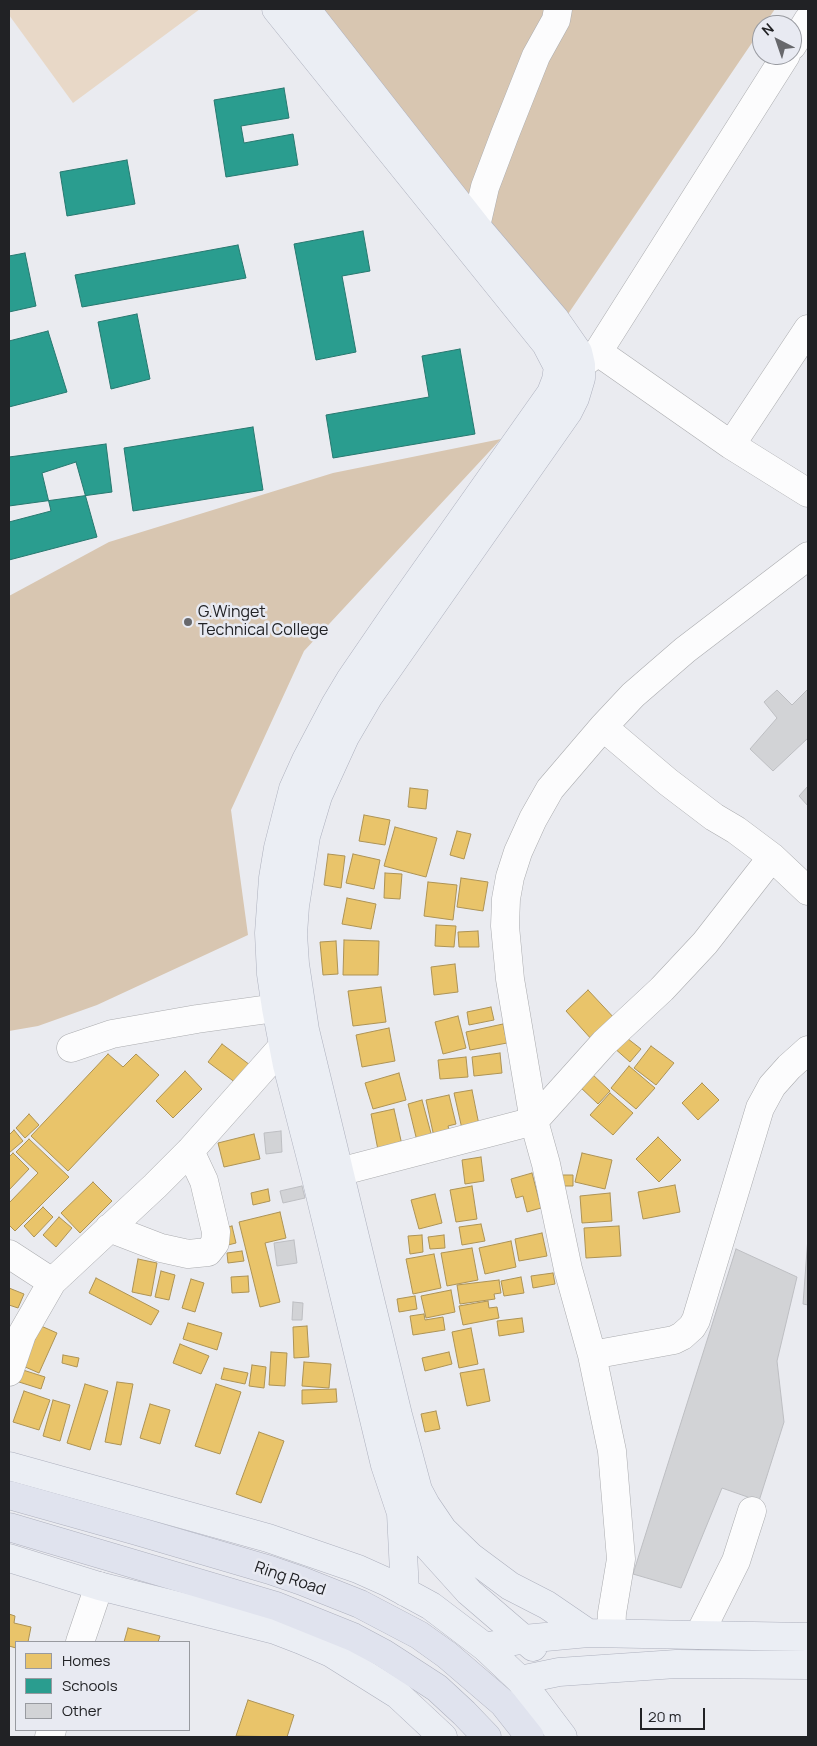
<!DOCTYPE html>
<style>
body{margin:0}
#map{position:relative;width:817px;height:1746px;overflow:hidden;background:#eaebf0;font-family:Manrope,sans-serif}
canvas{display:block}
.frame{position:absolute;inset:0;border:10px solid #212225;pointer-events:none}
.legend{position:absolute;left:15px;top:1641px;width:175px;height:90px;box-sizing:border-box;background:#e8eaf2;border:1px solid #989aa0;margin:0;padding:6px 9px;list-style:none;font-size:15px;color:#212225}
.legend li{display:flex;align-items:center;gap:10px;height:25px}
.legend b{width:25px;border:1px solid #989aa0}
.north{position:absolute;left:752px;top:15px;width:50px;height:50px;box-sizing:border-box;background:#e8eaf2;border:1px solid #989aa0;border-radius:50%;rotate:319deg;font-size:14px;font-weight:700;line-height:20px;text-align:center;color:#212225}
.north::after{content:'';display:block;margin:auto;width:18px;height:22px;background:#67686c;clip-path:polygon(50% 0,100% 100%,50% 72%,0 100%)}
.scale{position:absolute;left:640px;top:1708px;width:65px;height:22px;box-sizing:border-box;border:2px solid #212225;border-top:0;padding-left:6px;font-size:15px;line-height:18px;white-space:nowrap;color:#212225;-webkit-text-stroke:4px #e8eaf2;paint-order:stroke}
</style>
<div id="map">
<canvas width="817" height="1746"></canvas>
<div class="frame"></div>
<ul class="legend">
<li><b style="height:14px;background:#e9c46a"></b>Homes</li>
<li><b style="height:14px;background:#2a9d8f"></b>Schools</li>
<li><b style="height:14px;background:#d2d3d6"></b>Other</li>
</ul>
<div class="north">N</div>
<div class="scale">20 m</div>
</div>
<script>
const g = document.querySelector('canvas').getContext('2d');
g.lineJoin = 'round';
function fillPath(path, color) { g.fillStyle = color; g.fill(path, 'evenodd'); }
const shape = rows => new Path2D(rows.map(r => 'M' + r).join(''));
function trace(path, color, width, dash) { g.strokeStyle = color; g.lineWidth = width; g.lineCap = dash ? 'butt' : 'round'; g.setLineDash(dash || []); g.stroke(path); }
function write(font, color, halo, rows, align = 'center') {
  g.font = font + ' Manrope,sans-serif'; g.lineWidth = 5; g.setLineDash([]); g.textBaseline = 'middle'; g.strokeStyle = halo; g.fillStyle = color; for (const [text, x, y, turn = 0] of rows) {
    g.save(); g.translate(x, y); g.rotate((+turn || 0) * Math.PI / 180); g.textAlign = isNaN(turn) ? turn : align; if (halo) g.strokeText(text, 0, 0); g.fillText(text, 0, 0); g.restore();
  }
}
const green = shape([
 [9,9,200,9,73,103,9,15]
]);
const forest = shape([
 [295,9,775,9,764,25,762,25,762,28,564,320],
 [501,439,304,651,231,810,248,935,97,1005,38,1026,9,1031,9,596,109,542,333,473]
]);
const homes = shape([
 [410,788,428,790,426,809,408,807,410,788],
 [364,815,390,820,385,845,359,841,364,815],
 [395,827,437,838,426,877,384,866,395,827],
 [457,831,471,834,464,859,450,855,457,831],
 [328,854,345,856,341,888,324,885,328,854],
 [353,854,380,860,374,889,346,883,353,854],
 [385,873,402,874,400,899,384,898,385,873],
 [461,878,488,882,483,911,457,907,461,878],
 [428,882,457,885,453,920,424,916,428,882],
 [347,898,376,904,371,929,342,924,347,898],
 [436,925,456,926,454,947,435,946,436,925],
 [478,931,479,947,459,947,458,932,478,931],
 [344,940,379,941,378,975,343,975,344,940],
 [336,941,338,974,323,975,320,942,336,941],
 [455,964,458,992,434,995,431,967,455,964],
 [381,987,386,1022,353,1026,348,991,381,987],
 [588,990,616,1020,593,1041,566,1011,588,990],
 [491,1007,494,1020,469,1025,467,1012,491,1007],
 [458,1016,466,1048,443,1054,435,1022,458,1016],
 [503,1024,507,1043,470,1050,466,1032,503,1024],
 [389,1028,395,1061,362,1067,356,1035,389,1028],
 [623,1035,641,1049,630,1062,613,1047,623,1035],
 [222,1044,250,1065,236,1083,208,1062,222,1044],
 [651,1046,674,1063,656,1085,634,1068,651,1046],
 [500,1053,502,1073,474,1076,472,1057,500,1053],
 [108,1054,123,1067,136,1054,159,1075,68,1171,31,1136,108,1054],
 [466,1057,468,1077,440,1079,438,1060,466,1057],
 [629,1066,655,1088,636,1109,611,1088,629,1066],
 [185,1071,202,1089,173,1118,156,1101,185,1071],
 [399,1073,406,1100,373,1109,365,1083,399,1073],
 [591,1073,610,1091,598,1104,579,1086,591,1073],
 [702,1083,719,1100,698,1120,682,1103,702,1083],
 [472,1090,479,1125,462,1129,454,1093,472,1090],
 [610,1093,633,1113,613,1135,590,1115,610,1093],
 [449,1095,456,1124,448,1126,450,1133,434,1137,426,1100,449,1095],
 [422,1100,432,1137,417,1141,408,1104,422,1100],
 [394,1109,402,1145,378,1150,371,1114,394,1109],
 [29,1114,39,1125,25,1138,16,1128,29,1114],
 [14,1130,23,1141,9,1153,9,1135,14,1130],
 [254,1134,260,1159,224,1167,218,1143,254,1134],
 [658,1137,681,1160,659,1182,636,1159,658,1137],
 [29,1139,69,1177,15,1231,9,1225,9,1203,38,1173,16,1152,29,1139],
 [13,1153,29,1169,9,1190,9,1157,13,1153],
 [582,1153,612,1160,605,1189,575,1182,582,1153],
 [481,1157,484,1181,465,1184,462,1160,481,1157],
 [532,1173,541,1208,527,1212,523,1196,516,1198,511,1179,532,1173],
 [561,1175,573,1175,573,1186,561,1186,561,1175],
 [93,1182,112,1201,80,1233,61,1213,93,1182],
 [675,1185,680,1212,643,1219,638,1192,675,1185],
 [472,1186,477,1219,456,1222,450,1190,472,1186],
 [268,1189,270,1201,253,1205,251,1193,268,1189],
 [610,1193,612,1221,582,1223,580,1196,610,1193],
 [435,1194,442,1223,419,1229,411,1200,435,1194],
 [43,1207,53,1217,34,1237,24,1226,43,1207],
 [280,1212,286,1238,265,1243,280,1302,260,1307,239,1222,280,1212],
 [59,1217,72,1228,56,1247,43,1235,59,1217],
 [481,1224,485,1241,462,1245,459,1227,481,1224],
 [232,1226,236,1243,224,1246,220,1229,232,1226],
 [619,1226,621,1256,586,1258,584,1228,619,1226],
 [542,1233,547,1256,519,1261,515,1239,542,1233],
 [422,1235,423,1252,410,1254,408,1236,422,1235],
 [444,1235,445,1248,430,1249,428,1237,444,1235],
 [511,1241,516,1267,485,1274,479,1248,511,1241],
 [472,1248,478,1280,447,1286,441,1253,472,1248],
 [242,1251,244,1261,228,1263,227,1253,242,1251],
 [434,1254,441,1288,413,1294,406,1259,434,1254],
 [138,1259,157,1263,151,1296,132,1292,138,1259],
 [161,1271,175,1275,169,1300,155,1297,161,1271],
 [553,1273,555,1284,533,1288,531,1276,553,1273],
 [248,1276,249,1292,232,1293,231,1277,248,1276],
 [521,1277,524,1293,504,1296,501,1281,521,1277],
 [96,1278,159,1311,151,1325,89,1293,96,1278],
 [191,1279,204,1283,195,1312,182,1308,191,1279],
 [499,1280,501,1293,494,1294,495,1299,460,1304,457,1285,499,1280],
 [9,1288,24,1294,18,1308,9,1305,9,1288],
 [451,1290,455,1312,426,1318,421,1296,451,1290],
 [415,1296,417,1309,399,1312,397,1299,415,1296],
 [488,1301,489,1308,497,1307,499,1318,463,1325,459,1306,488,1301],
 [424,1314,425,1320,443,1317,445,1330,413,1335,410,1316,424,1314],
 [522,1318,524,1332,499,1336,497,1321,522,1318],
 [188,1323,222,1333,217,1350,183,1339,188,1323],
 [41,1326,57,1333,39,1373,23,1366,41,1326],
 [307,1326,309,1357,294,1358,293,1327,307,1326],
 [471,1328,478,1364,459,1368,452,1332,471,1328],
 [180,1344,209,1356,201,1374,173,1363,180,1344],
 [271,1352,287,1353,285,1386,269,1385,271,1352],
 [449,1352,452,1364,425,1371,422,1358,449,1352],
 [63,1355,79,1358,77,1367,62,1363,63,1355],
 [304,1362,331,1364,329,1388,302,1386,304,1362],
 [252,1365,266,1367,264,1388,249,1386,252,1365],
 [224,1368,248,1373,245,1384,221,1379,224,1368],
 [484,1369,490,1401,467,1406,460,1373,484,1369],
 [23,1370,45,1377,41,1389,19,1382,23,1370],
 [117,1382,133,1384,121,1445,105,1442,117,1382],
 [85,1384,108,1391,90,1450,67,1443,85,1384],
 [216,1384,241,1392,220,1454,195,1446,216,1384],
 [336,1389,337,1402,302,1404,302,1390,336,1389],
 [24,1391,50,1400,39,1430,13,1422,24,1391],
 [53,1400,70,1405,60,1441,43,1436,53,1400],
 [150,1404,170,1410,160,1444,140,1438,150,1404],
 [436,1411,440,1429,425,1432,421,1414,436,1411],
 [259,1432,284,1441,261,1503,236,1494,259,1432],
 [9,1614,15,1616,14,1623,31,1627,28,1642,16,1642,16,1648,9,1646,9,1614],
 [128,1628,160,1636,158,1642,124,1642,128,1628],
 [248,1700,294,1715,287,1737,236,1736,248,1700]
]);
const schools = shape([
 [284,88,289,118,241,126,244,143,293,134,298,165,226,177,214,100,284,88],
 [127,160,135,204,67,216,60,172,127,160],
 [363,231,370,271,342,276,356,352,316,360,294,244,363,231],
 [238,245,246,278,82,307,75,275,238,245],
 [25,253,36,306,9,312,9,256,25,253],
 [137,314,150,379,111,389,98,322,137,314],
 [48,331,67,392,9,407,9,341,48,331],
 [460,349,475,434,333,458,326,415,429,397,422,356,460,349],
 [253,427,263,490,133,511,124,448,253,427],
 [106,444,112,492,9,506,9,457,106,444],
 [76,462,97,537,9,560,9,522,51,511,42,473,76,462]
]);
const building = shape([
 [808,689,808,738,773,771,750,749,777,718,764,702,777,690,792,705,808,689],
 [808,786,808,806,799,796,808,786],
 [281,1131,282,1152,266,1154,264,1133,281,1131],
 [302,1186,305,1198,283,1203,280,1191,302,1186],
 [808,1237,808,1305,803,1304,808,1237],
 [294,1240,297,1263,277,1266,274,1243,294,1240],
 [736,1249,797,1277,777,1361,784,1422,759,1501,722,1488,681,1588,633,1574,736,1249],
 [293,1302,303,1303,302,1320,292,1320,293,1302]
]);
const minor = shape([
 [792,46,808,20],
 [476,226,485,187,505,134,536,56,556,20,558,9],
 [598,352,731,445,808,493],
 [581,365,598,352,786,55],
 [731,445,808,329],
 [603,727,668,782,714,817,736,830,772,857,808,891],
 [71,1048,112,1034,197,1019,276,1008],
 [339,1172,534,1121,604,1043,662,989,705,943,772,857],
 [109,1228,161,1248,188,1254,208,1252,215,1243,216,1232,204,1181,190,1151],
 [9,1254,52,1282],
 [592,1355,674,1340,682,1336,692,1327,696,1320,760,1108,772,1086,789,1067,808,1050],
 [9,1372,22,1334,52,1282,155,1186,190,1151,283,1046,300,1034],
 [611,1633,612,1613,621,1559,612,1451,592,1355,568,1269,546,1164,534,1121,510,979,505,926,506,899,510,877,518,852,533,819,550,789,603,727,633,695,685,650,808,556],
 [699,1635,736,1561,752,1511],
 [80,1642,99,1586],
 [49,1737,52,1730]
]);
const major = shape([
 [276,9,546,344,558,367,556,380,551,393,395,614,350,680,335,705,306,760,293,789,278,848,273,878,269,933,271,974,276,1008,287,1065,316,1178,385,1465,401,1513,405,1592],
 [306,9,476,226,555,319,578,352,581,365,581,378,575,398,568,412,399,653,369,696,345,737,318,796,306,836,295,906,293,934,295,964,305,1030,398,1415,418,1490,426,1505,443,1530,471,1557,510,1586,547,1605,588,1633],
 [9,1466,268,1538,358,1569,387,1582,431,1606,485,1647,520,1680,563,1737],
 [401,1513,423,1541,469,1592,533,1647],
 [9,1558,99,1586,275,1630,301,1640,331,1653,398,1695,443,1737],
 [485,1647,524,1639,588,1633,808,1637],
 [520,1680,559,1672,676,1664,808,1665]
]);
const highway = shape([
 [9,1495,137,1531,270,1570,302,1581,360,1604,419,1635,447,1655,503,1703,530,1737],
 [9,1527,276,1606,353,1637,383,1653,437,1688,464,1713,487,1737]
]);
const markers = [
 [188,622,5,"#67686c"]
];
const poiNames = [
 ["G.Winget",198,613],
 ["Technical College",198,631]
];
const streetNames = [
 ["Ring Road",290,1579,19]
];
fillPath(green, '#e8d8c7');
fillPath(forest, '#d8c6b1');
fillPath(homes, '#e9c46a');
trace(homes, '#ad9355', 1);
fillPath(schools, '#2a9d8f');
trace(schools, '#27786f', 1);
fillPath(building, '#d2d3d6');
trace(building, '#bdbec2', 1);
trace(minor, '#abacaf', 29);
trace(major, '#aeb1be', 29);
trace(highway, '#aeb1be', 29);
trace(minor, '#fcfcfd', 28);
trace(major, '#ebeef4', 28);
trace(highway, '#e0e3ee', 28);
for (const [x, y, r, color] of markers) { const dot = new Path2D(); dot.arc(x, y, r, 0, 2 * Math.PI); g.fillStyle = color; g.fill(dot); trace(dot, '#e8eaf2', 2); }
write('16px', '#212225', '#e8eaf2', poiNames, 'left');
write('16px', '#212225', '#e8eaf2', streetNames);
</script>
